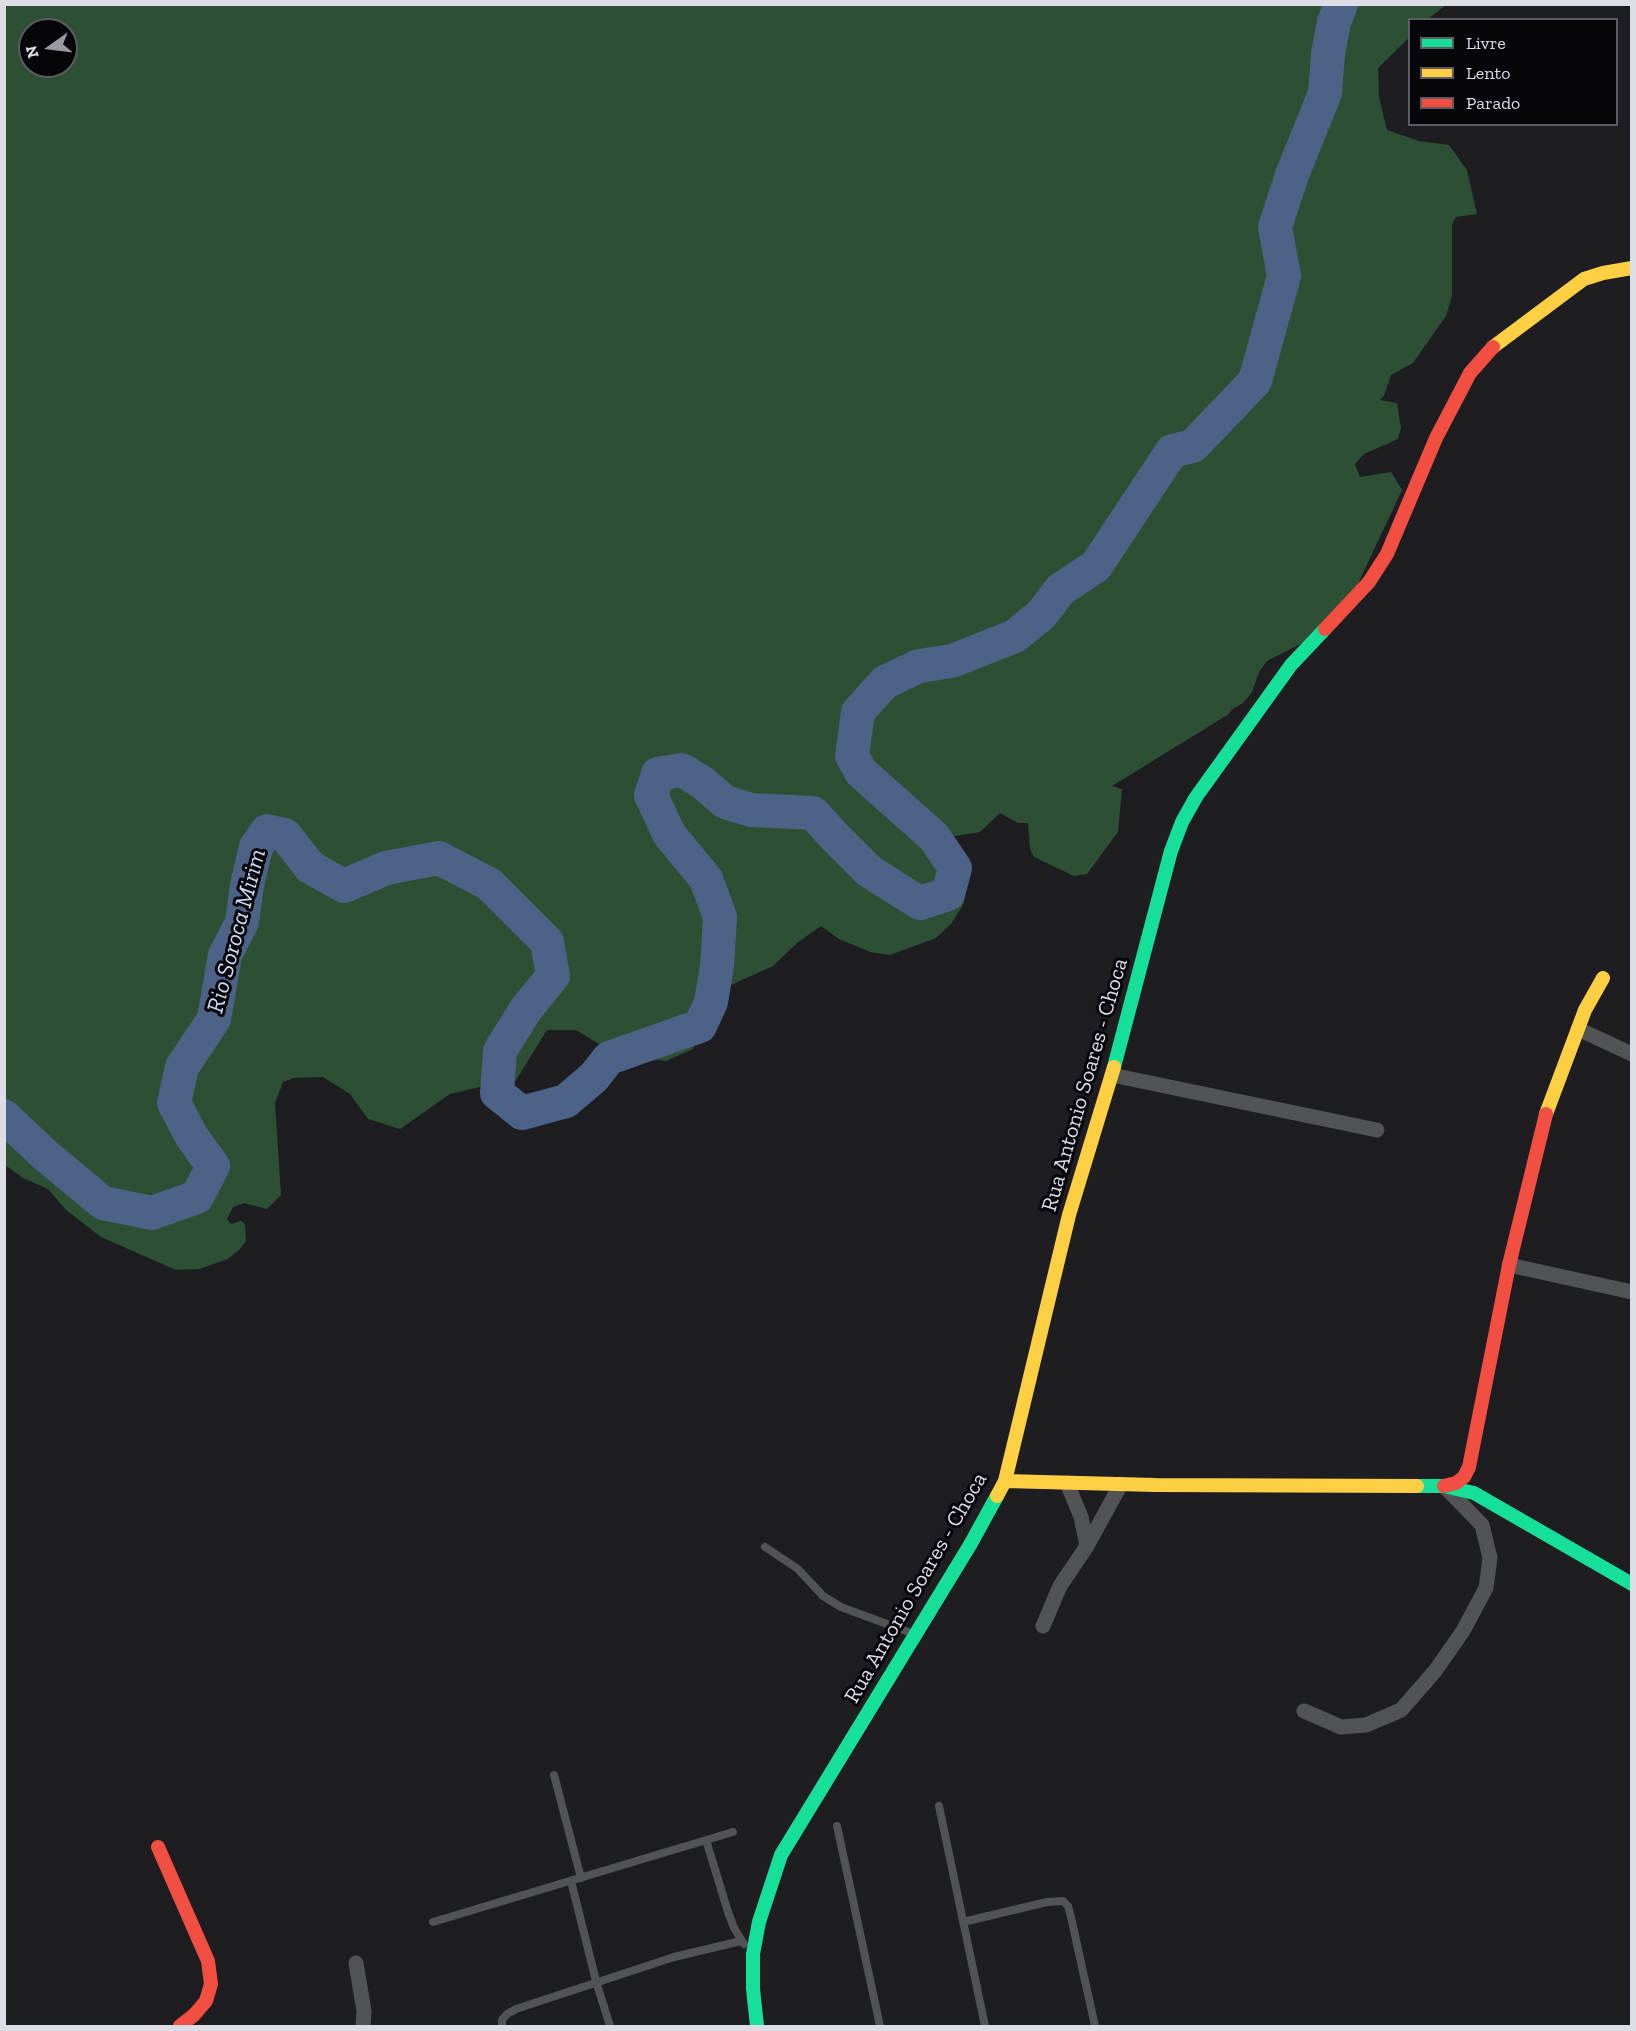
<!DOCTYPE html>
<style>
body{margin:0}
#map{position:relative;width:1636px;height:2031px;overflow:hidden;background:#1d1d22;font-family:"Zilla Slab",serif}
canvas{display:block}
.frame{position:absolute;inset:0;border:6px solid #dddee5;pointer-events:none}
.legend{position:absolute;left:1408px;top:18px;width:210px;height:108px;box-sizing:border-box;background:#06060a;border:2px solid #5c5c62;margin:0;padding:8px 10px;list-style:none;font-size:18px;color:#dddee5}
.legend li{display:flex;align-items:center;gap:12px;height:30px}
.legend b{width:30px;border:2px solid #5c5c62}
.north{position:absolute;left:18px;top:18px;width:60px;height:60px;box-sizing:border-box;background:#06060a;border:2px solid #5c5c62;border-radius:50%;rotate:256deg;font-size:16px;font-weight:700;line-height:24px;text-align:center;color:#dddee5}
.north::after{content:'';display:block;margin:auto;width:21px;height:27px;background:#9a9aa1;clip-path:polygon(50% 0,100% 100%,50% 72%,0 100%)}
</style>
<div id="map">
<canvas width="1636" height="2031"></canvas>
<div class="frame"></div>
<ul class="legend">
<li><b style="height:8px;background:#16e098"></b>Livre</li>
<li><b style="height:8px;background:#ffcf43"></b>Lento</li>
<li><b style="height:8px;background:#f24e42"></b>Parado</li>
</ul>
<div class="north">N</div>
</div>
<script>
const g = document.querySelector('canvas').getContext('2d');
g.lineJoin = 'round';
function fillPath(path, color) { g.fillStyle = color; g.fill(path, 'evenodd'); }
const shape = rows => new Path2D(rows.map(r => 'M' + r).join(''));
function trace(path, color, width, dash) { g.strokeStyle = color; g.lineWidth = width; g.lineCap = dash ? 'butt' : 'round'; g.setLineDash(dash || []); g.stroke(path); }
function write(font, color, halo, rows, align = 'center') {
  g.font = font + ' "Zilla Slab",serif'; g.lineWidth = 6; g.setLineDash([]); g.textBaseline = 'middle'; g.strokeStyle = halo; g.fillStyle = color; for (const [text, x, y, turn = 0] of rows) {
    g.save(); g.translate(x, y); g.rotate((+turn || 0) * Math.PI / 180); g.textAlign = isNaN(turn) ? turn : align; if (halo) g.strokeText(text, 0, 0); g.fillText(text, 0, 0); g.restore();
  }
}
const forest = shape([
 [4,5,1446,5,1428,19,1410,20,1409,38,1378,68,1379,97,1387,130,1419,141,1449,145,1467,170,1477,214,1456,217,1452,225,1452,296,1446,316,1413,363,1391,375,1384,396,1380,400,1397,403,1401,428,1398,439,1364,454,1355,464,1360,477,1391,472,1402,490,1357,586,1322,633,1267,661,1259,672,1252,692,1243,703,1231,710,1229,714,1112,786,1122,789,1118,832,1087,874,1074,876,1034,857,1030,849,1028,823,1018,823,1000,813,980,832,943,838,943,845,965,872,964,903,952,923,936,938,890,955,870,952,839,939,821,926,797,943,773,966,720,990,703,1018,693,1049,666,1061,636,1057,604,1047,576,1030,547,1030,513,1085,484,1086,450,1094,400,1129,368,1119,350,1094,323,1077,294,1078,283,1082,275,1103,281,1195,267,1209,244,1203,233,1207,227,1219,231,1224,241,1221,245,1224,246,1241,240,1249,228,1259,199,1269,176,1270,101,1237,66,1210,48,1189,23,1178,5,1165],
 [30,30,66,30,66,66,30,66]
]);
const river = shape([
 [4,1116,44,1154,103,1203,152,1213,197,1197,213,1166,192,1137,174,1103,182,1067,214,1019,225,955,242,922,247,885,256,847,267,831,285,835,310,867,344,886,386,868,439,858,489,884,547,942,553,976,526,1009,500,1051,497,1093,522,1113,566,1101,594,1077,609,1058,700,1026,711,1002,717,966,720,917,706,879,669,834,651,795,658,774,682,770,703,783,725,802,751,810,813,813,834,836,869,871,894,887,920,903,948,894,955,868,934,837,861,772,852,756,858,712,885,682,919,666,952,661,1015,636,1042,614,1060,590,1096,566,1172,451,1193,446,1255,381,1284,276,1275,227,1292,175,1325,93,1328,54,1334,22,1341,4]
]);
const lane = shape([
 [765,1547,798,1569,823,1596,841,1607,914,1634],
 [554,1775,581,1878],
 [939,1806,985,2026],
 [837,1826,880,2026],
 [706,1840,728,1912,734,1928,744,1944],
 [571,1881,596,1981,610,2026],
 [433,1922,733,1832],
 [963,1922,1047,1902,1063,1901,1068,1906,1071,1917,1095,2026],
 [502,2026,502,2020,507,2014,516,2009,674,1957,741,1941]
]);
const street = shape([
 [1578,1029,1632,1054],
 [1112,1075,1377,1130],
 [1509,1265,1632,1292],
 [1067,1483,1081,1517,1087,1546],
 [1043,1626,1060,1586,1087,1546,1121,1484],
 [1304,1711,1341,1727,1366,1725,1401,1710,1435,1671,1463,1631,1486,1588,1490,1558,1482,1525,1446,1488],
 [356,1963,364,2011,363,2026]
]);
const fast = shape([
 [1114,1067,1171,851,1182,822,1196,797,1291,665,1325,629],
 [1417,1486,1444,1486,1474,1493,1632,1584],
 [757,2026,753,1989,753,1954,759,1922,781,1855,970,1545,997,1496]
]);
const slow = shape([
 [1493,347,1584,279,1603,273,1632,268],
 [1546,1114,1585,1010,1603,978],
 [1005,1481,1155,1485,1417,1486],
 [997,1496,1005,1481,1069,1215,1114,1067]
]);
const jam = shape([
 [1325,629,1369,582,1387,554,1436,438,1470,373,1493,347],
 [1444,1486,1456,1483,1464,1477,1469,1467,1509,1265,1546,1114],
 [158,1847,208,1961,211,1984,206,2001,194,2015,180,2026]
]);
const streetNames = [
 ["Rua Antonio Soares - Choca",1085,1085,-74],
 ["Rua Antonio Soares - Choca",916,1588,-60]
];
const waterNames = [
 ["Rio Soroca Mirim",237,931,-75]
];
fillPath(forest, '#2d4f33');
trace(river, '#4c6286', 34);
trace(lane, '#525355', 8);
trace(street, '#525355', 15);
trace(fast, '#16e098', 14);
trace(slow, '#ffcf43', 14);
trace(jam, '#f24e42', 14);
write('22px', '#dddee5', '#06060a', streetNames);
write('italic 24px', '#cbdbf5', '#06060a', waterNames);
</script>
